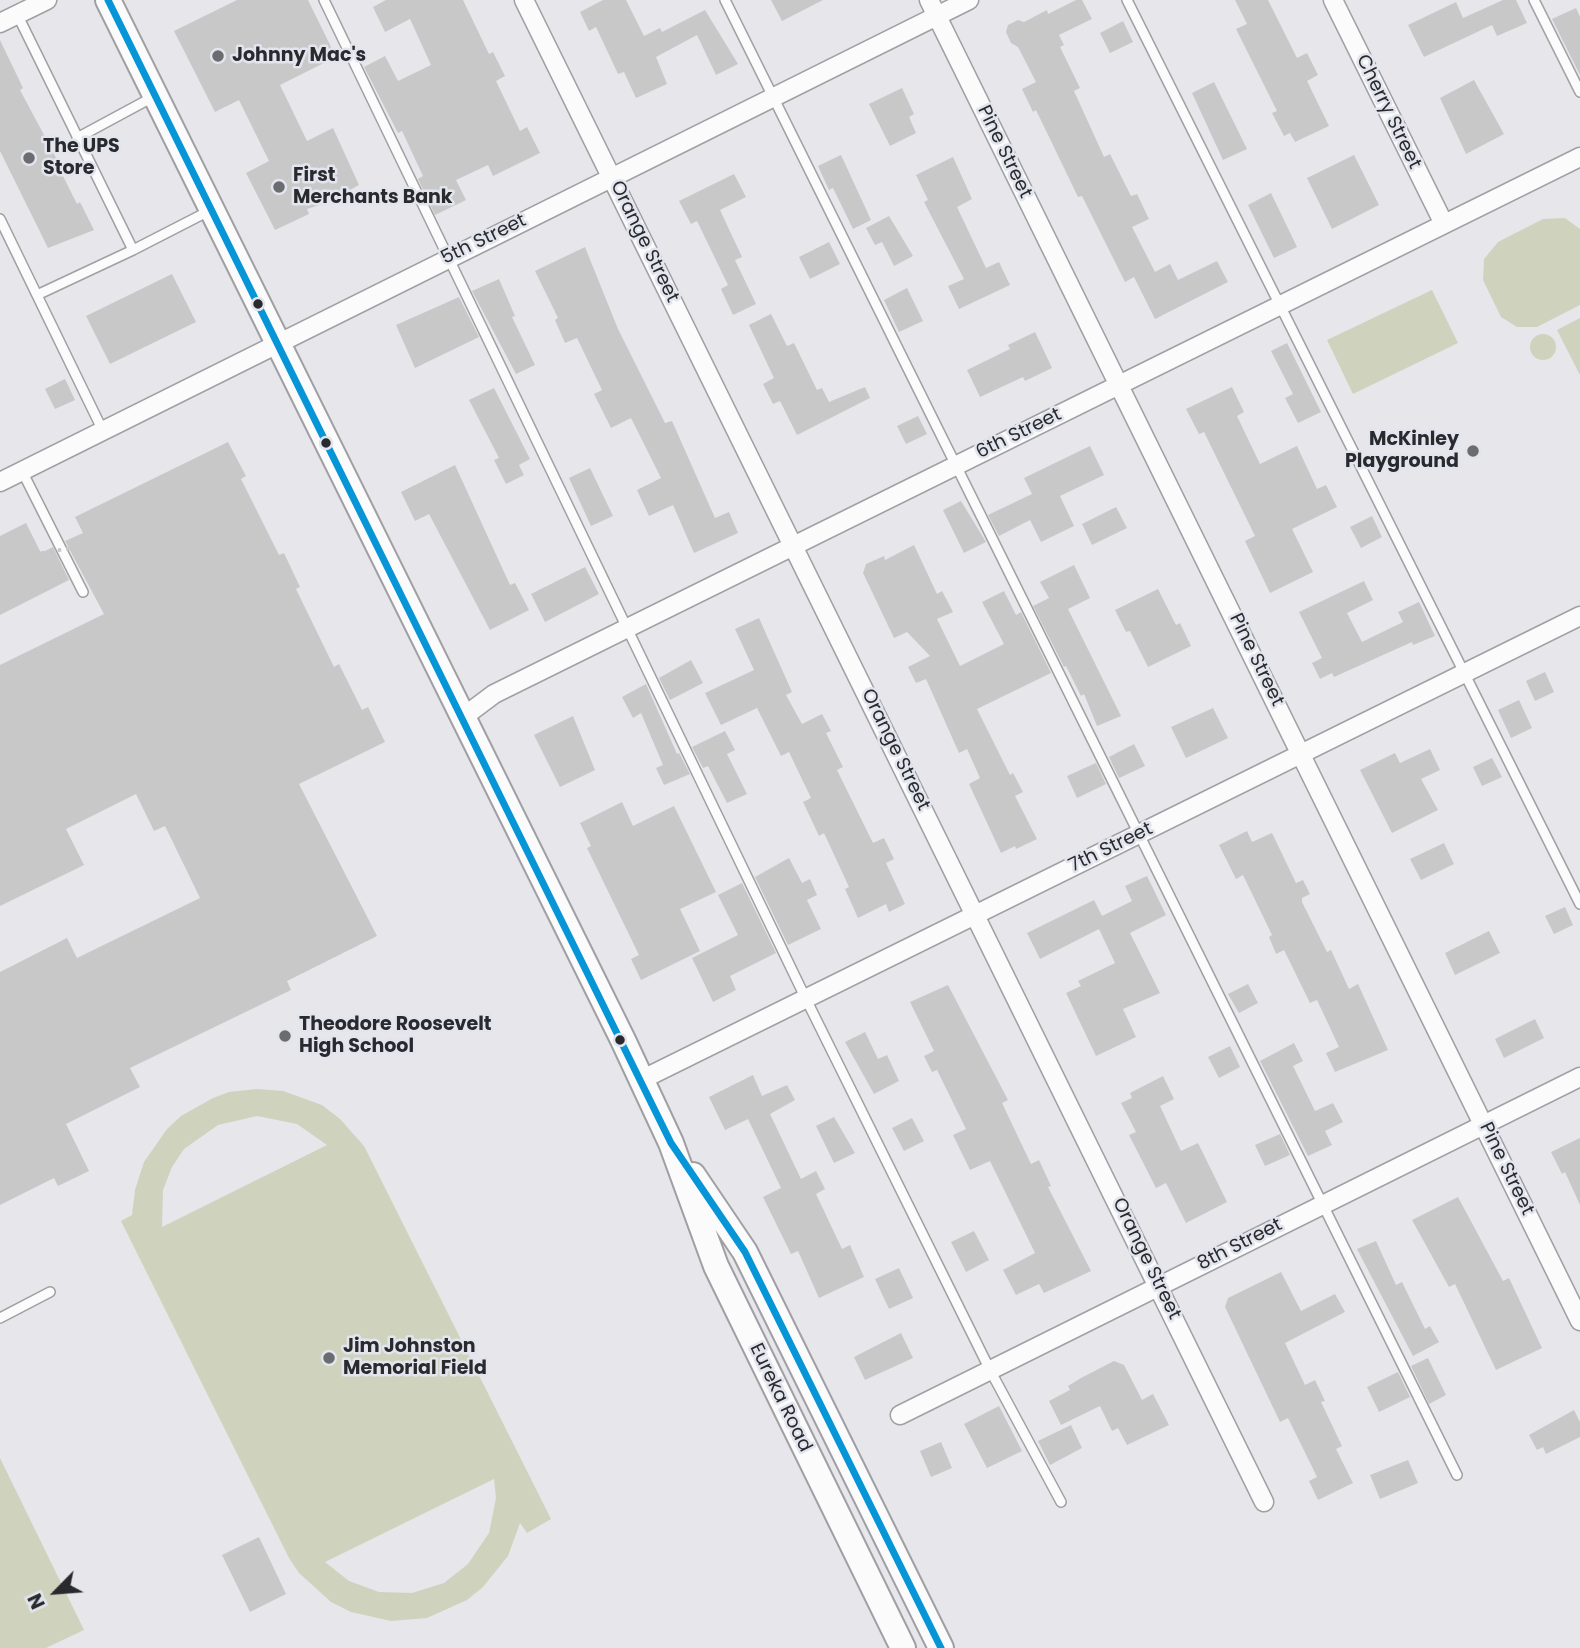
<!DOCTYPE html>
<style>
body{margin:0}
#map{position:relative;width:1580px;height:1648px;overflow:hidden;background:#e6e6eb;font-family:Poppins,sans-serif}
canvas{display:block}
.north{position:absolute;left:21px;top:1557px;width:70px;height:70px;-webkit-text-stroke:5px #e3e5ee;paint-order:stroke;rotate:245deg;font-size:19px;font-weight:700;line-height:28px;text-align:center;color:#292a2d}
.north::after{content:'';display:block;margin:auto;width:24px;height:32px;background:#292a2d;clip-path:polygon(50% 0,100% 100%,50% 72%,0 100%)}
</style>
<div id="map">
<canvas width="1580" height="1648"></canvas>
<div class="north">N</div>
</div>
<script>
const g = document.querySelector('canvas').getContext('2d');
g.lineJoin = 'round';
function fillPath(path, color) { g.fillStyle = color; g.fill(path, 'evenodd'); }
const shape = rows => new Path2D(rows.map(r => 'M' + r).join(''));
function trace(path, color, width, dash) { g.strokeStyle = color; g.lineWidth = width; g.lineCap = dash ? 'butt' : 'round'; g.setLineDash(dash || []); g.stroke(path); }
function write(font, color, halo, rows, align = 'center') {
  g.font = font + ' Poppins,sans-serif'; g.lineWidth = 5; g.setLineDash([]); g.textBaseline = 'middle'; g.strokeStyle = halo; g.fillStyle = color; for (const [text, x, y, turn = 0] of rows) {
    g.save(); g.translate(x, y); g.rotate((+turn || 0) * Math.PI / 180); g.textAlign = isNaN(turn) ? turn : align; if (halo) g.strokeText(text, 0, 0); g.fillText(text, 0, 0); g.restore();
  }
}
const green = shape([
 [1565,218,1580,229,1580,305,1537,327,1517,327,1501,317,1483,280,1484,259,1498,242,1543,219],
 [1432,290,1458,343,1353,394,1327,340],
 [1580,318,1580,375,1557,330],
 '1530 347a13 13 0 1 1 26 0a13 13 0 1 1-26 0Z',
 [257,1089,283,1091,322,1105,340,1119,364,1146,551,1519,527,1533,520,1523,508,1556,483,1587,467,1600,427,1618,391,1621,351,1612,331,1602,299,1573,289,1558,121,1221,132,1215,135,1190,144,1162,167,1129,181,1116,213,1098,229,1092],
 [257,1116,297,1124,327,1145,162,1227,163,1190,172,1167,184,1149,218,1125],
 [494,1479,496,1498,489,1533,468,1564,444,1583,412,1593,379,1592,349,1581,325,1562],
 [0,1458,84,1630,46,1648,0,1648]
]);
const building = shape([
 [237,0,308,0,336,57,280,85,307,141,333,128,359,185,326,203,307,209,309,214,275,230,246,173,269,161,239,100,215,112,174,31],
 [386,0,463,0,489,54,493,52,505,76,496,81,520,131,527,127,540,153,493,176,488,165,456,180,466,200,435,215,418,179,423,176,402,131,398,133,364,67,385,56,398,81,431,65,410,19,385,32,373,7],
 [603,0,626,0,644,36,660,28,662,32,705,10,738,64,716,75,697,35,656,57,667,84,636,98,624,72,618,74,596,27,589,31,580,12],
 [771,0,823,0,782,21],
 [1076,0,1082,0,1092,19,1059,35,1064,45,1060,47,1080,88,1074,91,1104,157,1110,154,1131,196,1137,194,1149,219,1132,227,1155,272,1170,264,1178,280,1217,261,1228,282,1155,319,1134,277,1125,282,1082,196,1078,197,1036,110,1033,112,1022,89,1036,82,1018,47,1011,43,1006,32,1008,25,1018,20,1024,22,1047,10,1048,14],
 [1235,0,1268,0,1297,58,1307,53,1318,75,1307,81,1329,126,1295,142,1290,133,1284,136,1272,113,1277,111,1236,29,1247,24],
 [1503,0,1516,0,1527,23,1497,36,1492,25,1424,57,1408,25,1456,2,1463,18],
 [1576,8,1580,17,1580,75,1552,19],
 [1123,21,1133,42,1110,53,1100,33],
 [0,40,23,88,20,90,59,163,57,164,77,204,80,202,94,230,48,248,0,151],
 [1474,80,1504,134,1466,154,1440,98],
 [1214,82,1247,149,1223,160,1192,93],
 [902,88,914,114,909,117,916,133,890,146,869,104],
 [841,155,871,220,853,229,833,188,829,190,818,166],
 [1354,155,1379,205,1332,229,1307,178],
 [953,157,972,199,957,207,986,268,999,262,1010,285,959,309,948,286,964,279,924,202,928,200,916,175],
 [734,174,746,197,720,210,742,257,735,260,756,304,733,315,721,289,728,285,697,221,691,224,679,201],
 [1271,193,1297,247,1274,258,1248,205],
 [889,216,913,256,894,266,882,242,875,245,866,228],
 [829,242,840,264,810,279,799,257],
 [585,247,618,329,665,423,672,421,715,518,729,512,738,533,694,553,673,505,649,516,637,490,661,478,631,418,611,428,594,394,602,390,577,338,565,343,555,320,558,318,535,271],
 [172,274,196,322,110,364,86,316],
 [499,279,515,316,512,317,535,365,516,374,472,291],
 [907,288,923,321,899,332,884,300],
 [459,297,479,337,415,368,396,325],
 [771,314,787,346,794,343,817,390,822,388,829,402,865,387,870,398,797,435,780,401,773,404,763,384,774,378,749,325],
 [1035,332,1052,368,1025,381,1023,377,980,397,967,370,1010,349,1008,345],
 [1287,343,1321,412,1298,423,1285,398,1293,394,1271,351],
 [65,379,75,400,55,409,45,389],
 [1232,387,1244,412,1237,416,1260,464,1297,446,1317,489,1326,485,1337,507,1292,529,1313,572,1270,593,1245,541,1255,536,1204,432,1199,434,1186,409],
 [494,388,530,459,519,465,524,475,506,484,494,460,499,458,469,400],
 [918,416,927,434,906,444,897,426],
 [228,442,246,476,241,479,279,555,284,553,300,587,296,589,334,667,339,664,362,710,368,707,385,742,299,784,377,936,287,981,291,990,130,1068,140,1087,66,1124,89,1171,58,1186,54,1178,0,1205,0,972,67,938,77,958,200,898,165,826,154,831,136,794,66,829,84,865,0,906,0,665,104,614,65,541,83,533,75,517],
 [1090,446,1104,475,1060,496,1074,526,1041,542,1030,520,999,536,988,515,1032,494,1024,478],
 [455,465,510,585,515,583,529,610,490,630,429,514,415,521,401,492],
 [590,468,613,516,591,526,569,478],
 [961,501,986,542,964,553,943,510],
 [1116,507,1127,528,1092,545,1082,524],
 [1372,516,1382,537,1361,548,1350,527],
 [26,523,41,553,53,547,69,580,0,615,0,536],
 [914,545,937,594,942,591,953,612,937,619,960,666,1004,644,982,602,1004,591,1016,615,1021,612,1051,673,977,709,1010,775,1013,773,1023,792,1015,796,1037,839,1016,849,1015,846,1001,853,969,784,980,778,967,749,959,753,926,679,916,683,908,667,930,656,907,632,894,638,863,573,866,564,884,556,885,560],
 [1074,565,1090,598,1068,609,1121,716,1097,726,1084,694,1081,696,1066,666,1064,667,1033,606,1049,598,1040,582],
 [585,567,599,594,545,622,531,594],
 [1364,581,1373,600,1347,613,1362,642,1403,622,1398,612,1419,602,1435,636,1413,645,1412,642,1334,677,1332,673,1320,679,1312,663,1322,658,1299,612],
 [1158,589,1176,625,1180,623,1191,646,1148,667,1130,631,1126,632,1115,610],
 [759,618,792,692,786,695,802,724,822,714,831,731,826,733,843,767,837,770,873,843,884,838,894,859,886,863,905,904,889,912,886,904,858,918,845,889,849,887,824,833,819,836,803,802,811,798,789,752,781,756,757,708,721,725,705,693,754,670,735,629],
 [691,660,703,683,670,700,659,678],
 [1545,672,1554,692,1535,701,1526,681],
 [646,684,677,754,679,753,690,774,664,785,656,768,663,765,641,713,633,718,622,697],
 [1519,700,1532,728,1511,738,1498,710],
 [1213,708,1228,738,1186,758,1171,727],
 [573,716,595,770,560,787,534,735],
 [725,731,735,750,727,754,747,794,727,803,708,766,703,768,692,747],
 [1134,744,1145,766,1119,778,1109,757],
 [1430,749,1440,770,1421,779,1438,810,1392,833,1360,770,1395,753,1400,763],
 [1492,758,1502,777,1482,786,1473,767],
 [1096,763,1106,784,1077,798,1067,776],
 [622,802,633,826,674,806,716,892,680,909,700,951,641,980,631,959,639,955,587,848,591,846,580,823],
 [1247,831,1252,842,1272,833,1296,883,1303,880,1310,894,1302,898,1302,902,1327,952,1331,950,1349,989,1358,984,1388,1050,1335,1072,1326,1053,1339,1047,1317,1000,1310,1003,1284,950,1276,954,1269,937,1272,935,1243,875,1236,879,1219,845],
 [1444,843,1454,864,1421,880,1410,859],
 [789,858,802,883,810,879,817,895,807,900,821,929,788,945,755,877],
 [1147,876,1166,915,1130,933,1160,993,1123,1009,1136,1037,1096,1056,1066,993,1081,986,1078,981,1115,963,1099,929,1040,959,1027,933,1094,900,1102,916,1132,901,1125,886],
 [742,883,776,953,730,976,736,990,713,1002,692,958,738,935,718,895],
 [1565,907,1573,925,1554,934,1545,916],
 [1489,931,1500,953,1455,975,1445,953],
 [1248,984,1258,1003,1239,1013,1228,994],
 [948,985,1008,1100,1002,1103,1031,1164,1039,1160,1051,1186,1048,1187,1091,1271,1044,1293,1039,1284,1016,1295,1003,1270,1035,1253,990,1161,970,1170,953,1135,966,1129,937,1070,932,1072,924,1056,934,1051,910,1002],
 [1535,1019,1544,1038,1504,1058,1495,1039],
 [865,1032,878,1059,887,1055,899,1081,874,1094,845,1042],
 [1294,1043,1303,1061,1293,1066,1315,1111,1333,1103,1343,1122,1325,1131,1332,1145,1308,1156,1260,1061],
 [1230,1046,1240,1067,1219,1078,1208,1057],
 [753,1075,762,1096,787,1085,795,1100,770,1114,801,1179,816,1171,825,1189,816,1194,842,1249,850,1245,864,1277,819,1298,798,1251,791,1254,763,1197,781,1188,748,1119,725,1130,709,1097],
 [1163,1076,1174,1099,1160,1106,1181,1151,1198,1143,1227,1202,1186,1223,1166,1183,1156,1188,1129,1135,1136,1132,1121,1103,1132,1098,1130,1093],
 [834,1117,855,1153,834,1163,816,1126],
 [912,1118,924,1141,904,1151,892,1128],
 [1280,1134,1290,1155,1265,1166,1255,1145],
 [1580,1138,1580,1205,1565,1172,1562,1174,1551,1152],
 [1458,1197,1503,1281,1509,1278,1542,1348,1496,1370,1455,1284,1449,1287,1412,1220],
 [974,1231,989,1260,966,1272,951,1242],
 [1376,1241,1396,1285,1402,1282,1425,1329,1430,1326,1439,1342,1413,1356,1357,1249],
 [899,1268,913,1298,889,1309,875,1279],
 [1281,1272,1301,1311,1335,1294,1345,1312,1285,1343,1305,1385,1315,1380,1325,1401,1321,1402,1342,1446,1336,1449,1353,1483,1318,1500,1309,1481,1317,1477,1288,1418,1280,1422,1225,1307,1228,1298],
 [901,1333,913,1358,865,1380,854,1357],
 [1428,1358,1446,1395,1429,1404,1411,1366],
 [1114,1361,1124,1365,1142,1400,1153,1394,1169,1425,1127,1445,1118,1428,1112,1431,1100,1406,1061,1425,1049,1401,1070,1390,1068,1386,1081,1378],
 [1398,1372,1410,1397,1379,1412,1367,1387],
 [999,1406,1022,1451,987,1468,964,1424],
 [1574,1410,1580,1422,1580,1437,1546,1454,1543,1447,1537,1450,1529,1435],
 [1071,1425,1082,1448,1050,1465,1038,1441],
 [941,1442,952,1468,931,1477,920,1451],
 [1408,1460,1418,1483,1380,1499,1370,1475],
 [259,1537,286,1594,250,1612,222,1555]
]);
const service = shape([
 [324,0,806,999,990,1370,1061,1502],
 [725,0,1457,1475],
 [1127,0,1580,904],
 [1534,0,1580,92],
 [17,14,133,250,37,295],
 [77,138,153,97],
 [0,219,103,431],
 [133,250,209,211],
 [22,471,83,592],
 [0,1318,50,1292]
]);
const minor = shape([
 [524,0,1264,1502],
 [929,0,1580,1321],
 [1333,0,1444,224],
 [0,23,47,0],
 [0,482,969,0],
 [462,718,494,694,1580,157],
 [641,1080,1580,616],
 [900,1415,1580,1077]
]);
const secondary = shape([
 [108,0,623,1040,671,1143,716,1266,903,1648],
 [693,1175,745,1252,941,1648]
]);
const pathBridge = shape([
 [41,553,72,548]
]);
const bus1 = shape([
 [108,0,671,1143,745,1252,941,1648]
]);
const markers = [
 [218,56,7,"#6b6c70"],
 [29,158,7,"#6b6c70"],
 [279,187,7,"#6b6c70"],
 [258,304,6,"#292a2d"],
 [326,443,6,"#292a2d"],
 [1473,451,7,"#6b6c70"],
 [285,1036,7,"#6b6c70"],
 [620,1040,6,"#292a2d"],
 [329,1358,7,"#6b6c70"]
];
const poiNames = [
 ["Johnny Mac's",232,56],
 ["The UPS",43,147],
 ["Store",43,169],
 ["First",293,176],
 ["Merchants Bank",293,198],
 ["McKinley",1459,440,"right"],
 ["Playground",1459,462,"right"],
 ["Theodore Roosevelt",299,1025],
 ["High School",299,1047],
 ["Jim Johnston",343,1347],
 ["Memorial Field",343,1369]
];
const streetNames = [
 ["Cherry Street",1388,112,64],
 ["Pine Street",1004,152,64],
 ["5th Street",484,240,-26],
 ["Orange Street",644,242,64],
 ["6th Street",1019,434,-26],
 ["Pine Street",1256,660,64],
 ["Orange Street",895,750,64],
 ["7th Street",1111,848,-26],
 ["Pine Street",1506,1169,64],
 ["8th Street",1240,1245,-27],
 ["Orange Street",1146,1259,64],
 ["Eureka Road",780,1398,64]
];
fillPath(green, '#cfd3be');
fillPath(building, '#c9c8c9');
trace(service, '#a0a0a4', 12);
trace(minor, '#a0a0a4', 21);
trace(secondary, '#a0a0a4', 28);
trace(service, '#fbfbfc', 9);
trace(minor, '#fbfbfc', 18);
trace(secondary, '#fbfbfc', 24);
trace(pathBridge, '#c7c7c9', 3.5, [3.5, 5]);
trace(bus1, '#0696d7', 7);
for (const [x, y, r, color] of markers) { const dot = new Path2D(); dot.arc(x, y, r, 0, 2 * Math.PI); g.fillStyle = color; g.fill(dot); trace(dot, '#e3e5ee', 2.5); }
write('bold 19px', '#292a2d', '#e3e5ee', poiNames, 'left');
write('19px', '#292a2d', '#e3e5ee', streetNames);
</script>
